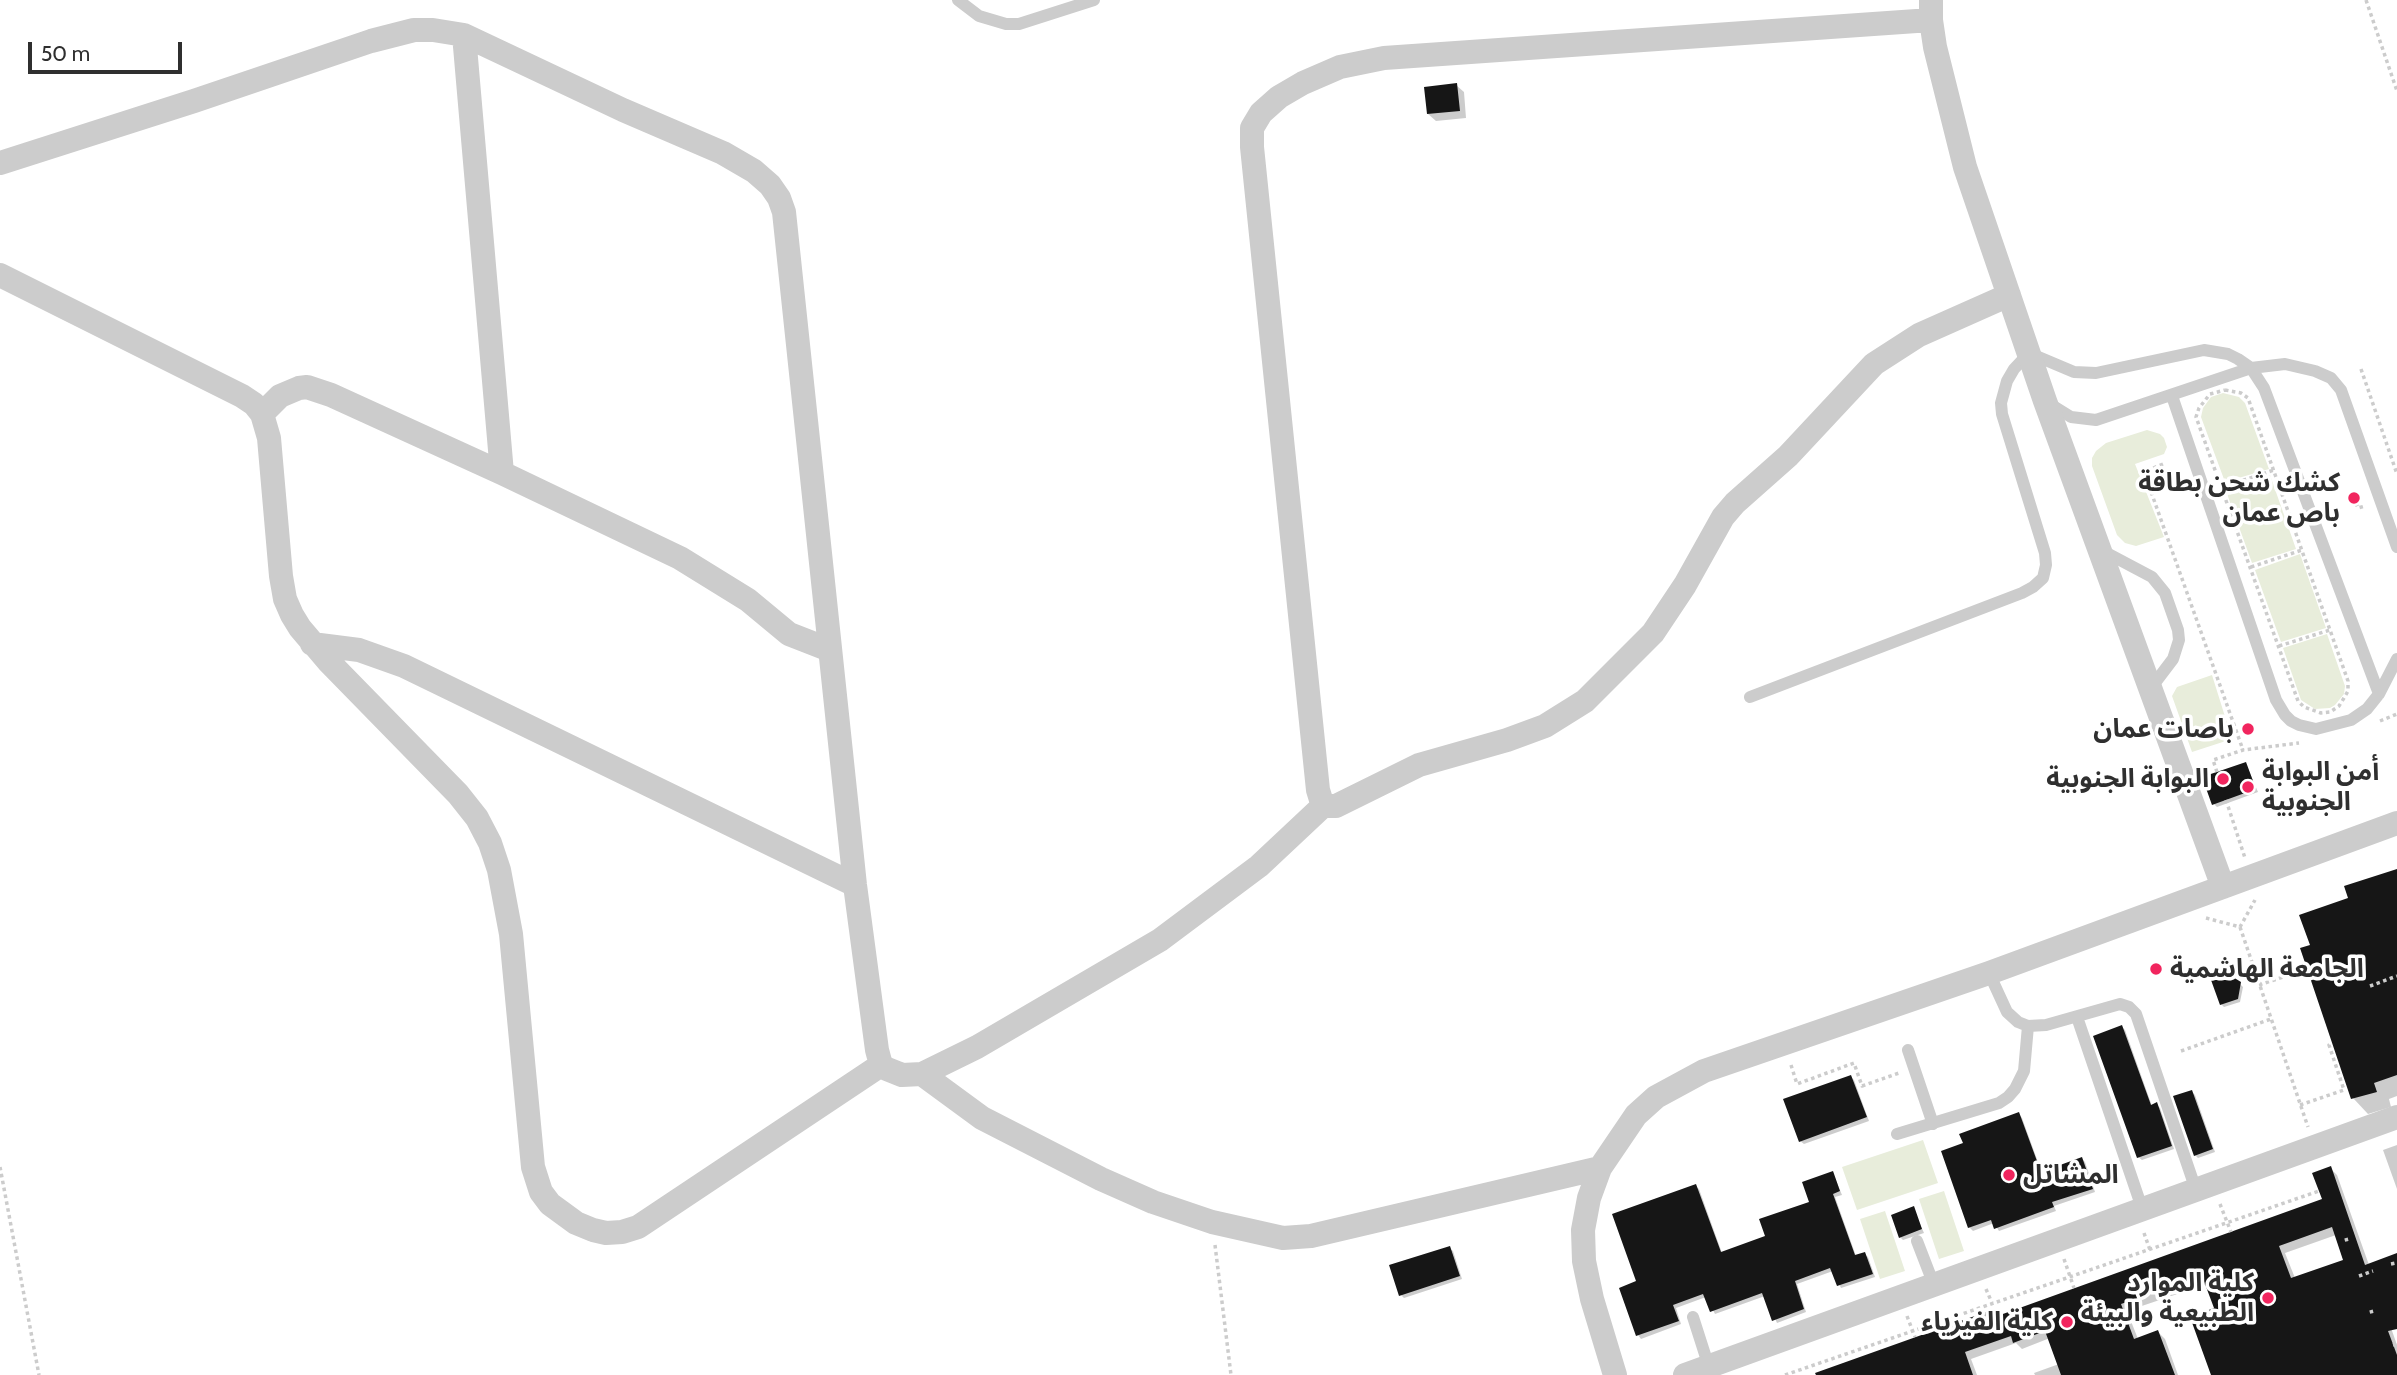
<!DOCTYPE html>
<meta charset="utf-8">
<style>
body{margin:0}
#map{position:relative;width:2397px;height:1375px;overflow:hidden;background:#fff;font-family:Cabin,sans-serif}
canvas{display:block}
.scale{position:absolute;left:28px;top:42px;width:154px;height:32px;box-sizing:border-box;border:4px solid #2f2f2f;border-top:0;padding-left:9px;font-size:21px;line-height:24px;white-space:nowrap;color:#2f2f2f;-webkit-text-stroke:5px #fff;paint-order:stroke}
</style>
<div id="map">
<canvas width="2397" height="1375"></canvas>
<div class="scale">50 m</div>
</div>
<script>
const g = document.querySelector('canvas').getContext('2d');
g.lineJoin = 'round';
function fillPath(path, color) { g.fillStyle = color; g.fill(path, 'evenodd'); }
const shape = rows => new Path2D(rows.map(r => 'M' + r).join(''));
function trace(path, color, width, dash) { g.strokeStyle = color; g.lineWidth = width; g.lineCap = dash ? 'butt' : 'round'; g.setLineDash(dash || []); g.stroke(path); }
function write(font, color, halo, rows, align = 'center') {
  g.font = font + ' Cabin,"Noto Sans Arabic",sans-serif'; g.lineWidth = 7; g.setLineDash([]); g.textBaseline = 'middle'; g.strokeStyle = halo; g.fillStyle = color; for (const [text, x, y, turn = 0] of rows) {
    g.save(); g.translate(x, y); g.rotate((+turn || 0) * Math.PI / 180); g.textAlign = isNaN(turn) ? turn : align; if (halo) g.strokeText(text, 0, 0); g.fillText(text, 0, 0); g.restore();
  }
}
const green = shape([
 [2223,393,2239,397,2245,403,2269,469,2225,482,2201,417,2203,408,2211,397],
 [2147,430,2160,434,2164,438,2167,447,2164,454,2135,464,2164,537,2136,546,2125,543,2117,535,2092,466,2092,458,2096,451,2106,443],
 [2270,475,2296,549,2252,563,2226,491],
 [2300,554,2326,628,2281,642,2255,570],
 [2327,634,2345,686,2344,694,2335,705,2330,708,2315,709,2301,700,2283,648],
 [2212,675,2232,739,2192,752,2172,696,2177,687],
 [1923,1140,1938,1183,1857,1210,1842,1167],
 [1944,1191,1964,1251,1939,1259,1919,1199],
 [1885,1211,1905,1271,1880,1279,1860,1219]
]);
const shadow = shape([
 [1456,85,1464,92,1466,118,1436,121,1428,114],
 [2246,764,2258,792,2217,807,2214,804],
 [2397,871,2397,1096,2389,1099,2391,1107,2368,1114,2353,1098,2313,946,2350,899],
 [2240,984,2243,987,2240,1002,2224,1007,2221,1004],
 [2122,1027,2125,1030,2152,1106,2156,1104,2160,1108,2174,1149,2142,1160,2138,1157],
 [1851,1077,1854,1080,1869,1121,1804,1144,1800,1141],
 [2192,1092,2195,1095,2215,1152,2198,1158,2195,1155],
 [2019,1114,2022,1118,2042,1173,2082,1159,2085,1162,2095,1192,2054,1206,2056,1211,1999,1231,1994,1223,1973,1231,1969,1227,1965,1144],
 [2397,1145,2397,1189,2383,1150],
 [2330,1168,2337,1175,2369,1265,2397,1255,2397,1281,2377,1288,2397,1345,2397,1375,2213,1375,2217,1309,2207,1284,2127,1311,2138,1339,2158,1332,2165,1339,2178,1375,2035,1375,2034,1373,2059,1364,2050,1338,2022,1349,2016,1343,1971,1359,1977,1375,1815,1375,1986,1314,1992,1320,2324,1200],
 [2336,1235,2345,1261,2295,1278,2285,1253],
 [1833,1173,1842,1195,1835,1197,1856,1256,1864,1254,1868,1257,1875,1277,1841,1288,1833,1271,1797,1284,1806,1312,1777,1323,1765,1296,1715,1314,1706,1297,1676,1308,1681,1324,1641,1339,1638,1335,1621,1289,1639,1282,1695,1186,1699,1189,1722,1253,1767,1237,1811,1203],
 [1913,1208,1924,1233,1903,1240,1900,1237],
 [1449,1248,1453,1251,1462,1279,1404,1298,1401,1295]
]);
const building = shape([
 [1457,83,1460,111,1427,114,1424,87],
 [2246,762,2256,789,2212,805,2202,777],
 [2397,869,2397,1075,2374,1083,2377,1092,2351,1099,2300,948,2310,945,2299,915,2348,898,2344,886],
 [2228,974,2241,982,2238,999,2220,1005,2211,980],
 [2122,1025,2151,1105,2157,1102,2172,1146,2137,1158,2093,1036],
 [1851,1075,1867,1117,1799,1142,1783,1099],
 [2192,1090,2213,1149,2194,1156,2173,1096],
 [2019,1112,2041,1172,2082,1157,2093,1189,2052,1202,2054,1207,1994,1229,1991,1220,1968,1228,1941,1151,1963,1143,1959,1134],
 [2331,1166,2365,1265,2397,1253,2397,1329,2388,1331,2397,1355,2397,1375,2211,1375,2190,1317,2214,1308,2202,1276,2121,1304,2134,1339,2158,1330,2175,1375,2061,1375,2045,1331,2013,1343,2011,1336,1965,1352,1973,1375,1816,1375,1815,1373,1986,1312,1989,1319,2322,1199,2312,1173],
 [2332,1227,2343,1260,2291,1278,2279,1246],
 [1833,1171,1840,1191,1833,1194,1855,1255,1865,1252,1873,1274,1837,1286,1830,1268,1795,1281,1804,1309,1772,1321,1762,1293,1710,1312,1703,1294,1673,1305,1679,1321,1636,1336,1619,1288,1636,1281,1612,1214,1696,1184,1721,1252,1765,1236,1759,1219,1809,1202,1802,1182],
 [1914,1206,1922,1229,1899,1238,1891,1215],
 [1450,1246,1460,1276,1399,1296,1389,1265]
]);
const path = shape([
 [2366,0,2397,91],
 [2361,369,2397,474],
 [2225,390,2241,393,2248,398,2348,681,2348,691,2344,698,2339,706,2330,712,2321,713,2304,707,2298,701,2196,417,2199,408,2210,394,2225,390],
 [2163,464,2144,472,2243,750],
 [2223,487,2274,470],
 [2356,503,2358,508,2365,506],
 [2251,567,2302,550],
 [2279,646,2330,630],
 [2380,721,2397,714],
 [2217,772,2213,760,2243,750,2299,743],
 [2226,800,2245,858],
 [2206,918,2240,927,2255,900],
 [2240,927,2308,1127],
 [2259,985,2307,969],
 [2370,986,2397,976],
 [2181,1051,2271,1019],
 [1791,1065,1797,1084,1854,1063,1862,1086,1899,1073],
 [2300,1105,2344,1090,2329,1045,2332,1043],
 [0,1167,39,1375],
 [2220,1204,2231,1232],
 [2144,1233,2150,1250],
 [2346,1238,2347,1242],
 [1215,1245,1231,1375],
 [2064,1259,2074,1288],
 [2391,1264,2396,1263],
 [2359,1276,2373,1271],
 [1986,1289,1992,1303],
 [2371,1310,2372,1314],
 [1907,1316,1915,1337],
 [2393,1345,2397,1344],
 [1785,1375,2319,1191]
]);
const lane = shape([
 [958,0,979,16,1006,24,1019,24,1094,0],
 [2172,396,2276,700,2285,715,2291,721,2299,725,2316,729,2351,720,2367,709,2379,694,2397,659],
 [2050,404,2071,417,2096,420,2251,368,2285,364,2315,371,2331,378,2341,390,2397,547],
 [2101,550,2152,577,2165,593,2178,630,2179,640,2173,659,2151,688],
 [1750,697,2022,593,2033,587,2043,578,2046,565,2045,553,2002,414,2001,403,2007,381,2014,369,2029,353,2074,372,2096,373,2204,350,2228,354,2238,359,2251,368,2264,388,2379,694],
 [1989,973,2007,1012,2018,1022,2028,1026,2046,1025,2120,1004,2129,1007,2136,1014,2196,1190],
 [2077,1017,2142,1208],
 [1908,1050,1933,1124],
 [1897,1134,1999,1103,2008,1097,2015,1089,2024,1071,2028,1026],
 [1917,1241,1934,1285],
 [1693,1317,1709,1367]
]);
const street = shape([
 [1931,0,1931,20,1935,47,1965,167,2045,401,2223,887],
 [1931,20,1384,58,1340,67,1303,83,1279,97,1261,113,1252,128,1252,147,1318,790,1322,803,1328,806,1336,806,1419,765,1507,740,1545,726,1585,701,1653,633,1685,585,1723,517,1735,503,1788,456,1874,364,1919,335,2009,295],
 [464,35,502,473],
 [0,163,194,101,371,41,414,30,433,30,464,35,623,110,723,153,754,171,770,185,779,198,784,212,855,885,877,1050,881,1065,887,1069,902,1075,922,1074,977,1047,1160,940,1259,866,1324,805],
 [0,275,242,396,254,404,262,414,269,438,281,576,285,599,292,615,300,628,328,661,458,794,477,818,490,843,499,870,511,934,533,1167,541,1192,550,1204,576,1223,593,1230,606,1233,622,1232,638,1227,881,1065],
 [262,414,280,396,299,388,307,387,331,395,502,473,680,558,748,600,789,634,830,650],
 [312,644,359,650,404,666,855,885],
 [922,1074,982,1118,1101,1179,1153,1202,1212,1222,1283,1238,1311,1236,1600,1168],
 [1615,1375,1592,1299,1584,1261,1583,1230,1589,1198,1600,1168,1636,1115,1656,1097,1704,1071,1989,973,2397,823],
 [1685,1375,2397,1117]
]);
const markers = [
 [2354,498,7,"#f1255e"],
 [2248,729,7,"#f1255e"],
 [2223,779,7,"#f1255e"],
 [2248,787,7,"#f1255e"],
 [2156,969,7,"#f1255e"],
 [2009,1175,7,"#f1255e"],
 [2268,1298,7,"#f1255e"],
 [2067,1322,7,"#f1255e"]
];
const poiNames = [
 ["كشك شحن بطاقة",2340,483],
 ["باص عمان",2340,513],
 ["باصات عمان",2234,729],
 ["أمن البوابة",2262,772,"left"],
 ["الجنوبية",2262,802,"left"],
 ["البوابة الجنوبية",2209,779],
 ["الجامعة الهاشمية",2170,969,"left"],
 ["المشاتل",2023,1175,"left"],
 ["كلية الموارد",2254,1283],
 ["الطبيعية والبيئة",2254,1313],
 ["كلية الفيزياء",2053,1322]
];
fillPath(green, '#e8eddb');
fillPath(shadow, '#0003');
fillPath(building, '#161616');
trace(path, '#ccc', 3.5, [3.5, 3.5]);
trace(lane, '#ccc', 12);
trace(street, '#ccc', 24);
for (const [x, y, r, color] of markers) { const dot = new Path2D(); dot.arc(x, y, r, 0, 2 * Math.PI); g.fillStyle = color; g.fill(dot); trace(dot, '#fff', 2.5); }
write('bold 26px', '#2f2f2f', '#fff', poiNames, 'right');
</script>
